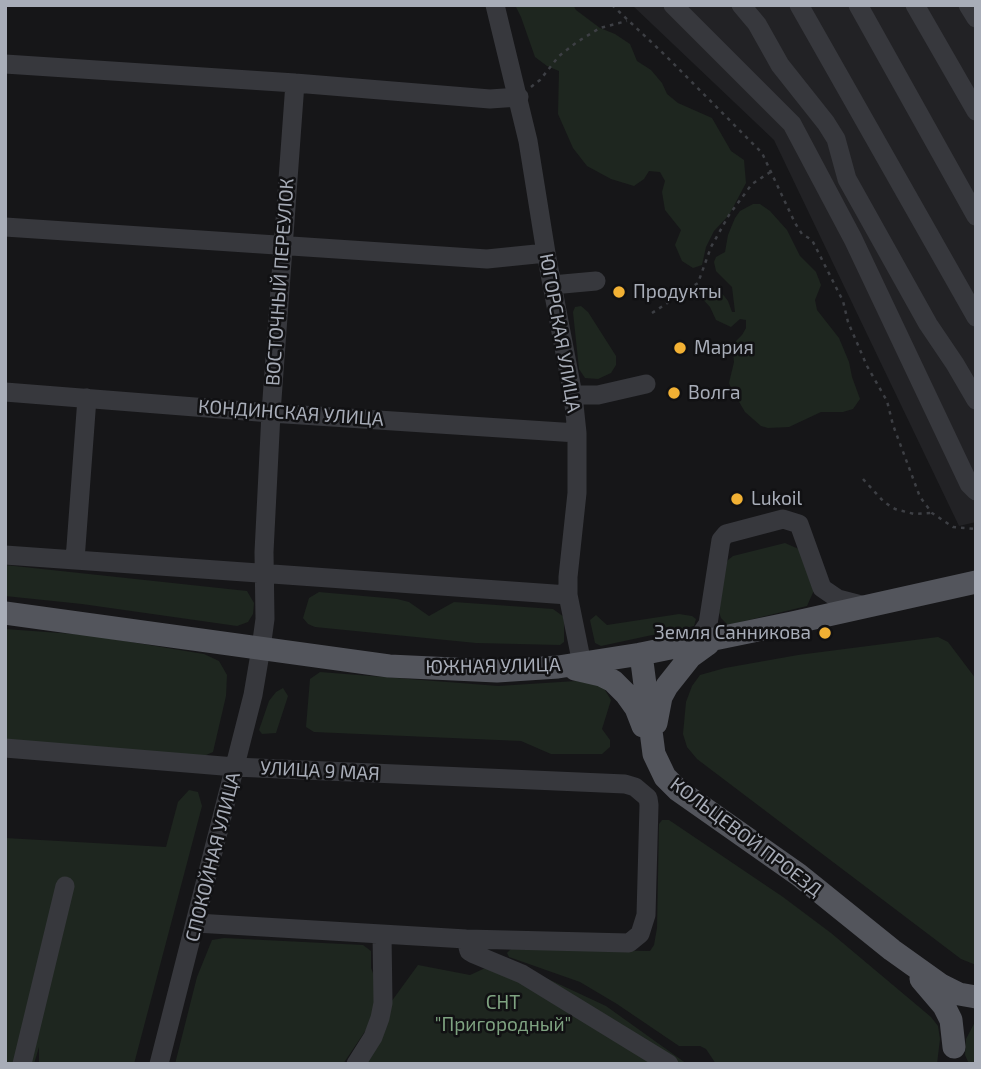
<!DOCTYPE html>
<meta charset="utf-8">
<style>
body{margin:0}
#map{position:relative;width:981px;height:1069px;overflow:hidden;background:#161618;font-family:"Exo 2",sans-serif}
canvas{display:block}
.frame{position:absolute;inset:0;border:7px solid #a8adb8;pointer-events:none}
</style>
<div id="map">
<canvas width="981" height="1069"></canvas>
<div class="frame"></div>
</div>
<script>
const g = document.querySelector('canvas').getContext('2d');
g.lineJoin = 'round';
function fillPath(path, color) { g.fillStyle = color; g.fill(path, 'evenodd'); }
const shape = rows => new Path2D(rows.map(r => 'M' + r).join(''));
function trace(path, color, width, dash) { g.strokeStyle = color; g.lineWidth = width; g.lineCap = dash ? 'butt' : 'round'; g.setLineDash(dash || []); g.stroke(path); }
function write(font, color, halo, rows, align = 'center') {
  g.font = font + ' "Exo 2",sans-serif'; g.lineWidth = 5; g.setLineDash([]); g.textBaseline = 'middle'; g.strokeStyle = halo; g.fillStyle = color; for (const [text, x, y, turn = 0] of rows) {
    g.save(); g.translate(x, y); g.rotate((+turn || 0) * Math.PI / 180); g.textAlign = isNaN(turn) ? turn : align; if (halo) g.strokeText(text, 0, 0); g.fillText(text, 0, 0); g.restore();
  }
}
const built = shape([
 [632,5,976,5,976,522,959,526,774,140]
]);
const green = shape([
 [515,5,573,5,576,10,600,28,615,34,630,44,637,61,651,70,662,83,667,94,678,103,712,118,731,151,744,160,746,183,729,215,714,231,706,247,702,265,693,268,682,261,675,245,681,230,665,210,662,192,665,181,660,172,649,171,644,179,634,186,611,179,587,166,573,148,558,114,559,71,547,66,535,57,521,17],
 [753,204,760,204,770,211,787,230,800,256,816,272,821,285,815,300,817,310,839,338,849,362,852,377,860,399,853,409,843,412,821,412,789,427,768,428,761,426,745,412,731,388,729,383,734,362,732,345,742,335,746,328,746,320,740,319,731,327,716,320,710,307,699,295,699,291,706,286,721,292,728,301,732,312,735,312,732,287,716,271,714,262,716,257,725,252,728,235,735,218,740,211],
 [581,306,588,312,616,356,616,365,611,373,598,379,585,378,579,369,573,312,575,307],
 [785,543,801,550,815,588,807,606,728,625,721,618,719,612,723,568,728,560,733,556],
 [5,565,247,591,254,603,253,614,248,622,237,626,82,604,5,596],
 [319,592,397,599,409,602,429,616,454,602,553,609,564,617,564,642,560,645,476,643,315,627,308,624,303,618,309,598],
 [679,614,692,616,696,619,694,626,601,646,595,643,590,620,596,615,607,625],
 [5,629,88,635,204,654,219,661,227,675,226,696,213,752,204,756,5,741],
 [938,637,948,642,976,679,976,965,961,959,697,759,687,747,683,734,686,702,692,686,700,675,725,668,798,655],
 [320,672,498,686,576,681,602,685,611,700,602,729,610,740,610,747,602,754,551,754,521,741,314,732,306,727,310,679],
 [283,688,288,696,276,733,262,734,259,730,269,701,276,692],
 [189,790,198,792,202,806,134,1064,39,1064,39,1047,34,1064,5,1064,5,838,166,847,178,802],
 [662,820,669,820,783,897,831,933,931,1017,938,1026,940,1039,937,1064,716,1064,706,1049,700,1046,679,1046,617,1004,580,982,509,957,507,953,511,949,650,951,654,945,657,928,659,824],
 [224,938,363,945,371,951,371,968,376,981,374,1018,343,1064,175,1064,197,977,212,940],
 [505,959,606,1006,687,1064,346,1064,418,965,470,975],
 [976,1020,976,1064,969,1064,965,1055,966,1039]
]);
const path = shape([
 [612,5,666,56,762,153,795,223,802,234,812,240,843,301,848,322,867,366,887,401,893,425,920,497,932,513,953,527,976,529],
 [531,87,540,80,559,56,577,42,600,28,627,21],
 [652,313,698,283,711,247,729,215,752,184,772,171],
 [863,479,884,502,895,509,914,514,932,513]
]);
const minor = shape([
 [495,5,528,141,546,253,573,395,577,433,577,493,568,577,568,595,582,664],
 [673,5,792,124,853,239,969,484,976,491],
 [741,5,757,24,780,65,826,123,836,139,847,179,928,324,955,364,976,400],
 [799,5,976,317],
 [858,5,976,216],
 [915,5,976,111],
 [968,5,976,18],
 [5,64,295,83,490,99,519,97],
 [5,227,487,259,546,253],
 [552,285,596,281],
 [5,392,271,413,577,433],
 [573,395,598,395,646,384],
 [5,555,568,595],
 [75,560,87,398],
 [686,645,699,637,708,624,721,540,726,534,783,519,799,524,822,588,838,599,865,606],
 [5,748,235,767,625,784,635,787,648,798,649,805,646,915,640,934,629,943,466,939,196,923],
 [466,939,469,951,474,954,522,974,669,1064],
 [22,1064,65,886],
 [159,1064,253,695,261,648,265,619,264,552,271,413,295,83],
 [356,1064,373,1037,380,1018,383,1003,382,934]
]);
const major = shape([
 [5,613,389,666,497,671,558,667,641,654,792,623,976,582],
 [641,654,654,754,665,777,678,790,799,875,892,950,941,985,959,994,976,997],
 [575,669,601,675,613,681,626,694,636,708,643,726],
 [656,723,661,697,667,686,690,657,708,644],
 [921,979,944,1006,951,1020,954,1047]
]);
const markers = [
 [619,292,7,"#f2b134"],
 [680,348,7,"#f2b134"],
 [674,393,7,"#f2b134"],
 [737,499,7,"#f2b134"],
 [825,633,7,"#f2b134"]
];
const streetNames = [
 ["ВОСТОЧНЫЙ ПЕРЕУЛОК",280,282,-86],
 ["ЮГОРСКАЯ УЛИЦА",560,333,80],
 ["КОНДИНСКАЯ УЛИЦА",291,413,4],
 ["ЮЖНАЯ УЛИЦА",493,666,-1],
 ["УЛИЦА 9 МАЯ",320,771,3],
 ["КОЛЬЦЕВОЙ ПРОЕЗД",746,837,37],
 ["СПОКОЙНАЯ УЛИЦА",213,857,-76]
];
const poiNames = [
 ["Продукты",633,292],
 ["Мария",694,348],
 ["Волга",688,393],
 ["Lukoil",751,499],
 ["Земля Санникова",811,633,"right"]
];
const parkNames = [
 ["СНТ",503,1003],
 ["\"Пригородный\"",503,1025]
];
fillPath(built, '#222225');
fillPath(green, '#1e261f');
trace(path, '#3d3f44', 2.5, [3.5, 5]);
trace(minor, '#37383d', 19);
trace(major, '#53555c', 23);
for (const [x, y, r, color] of markers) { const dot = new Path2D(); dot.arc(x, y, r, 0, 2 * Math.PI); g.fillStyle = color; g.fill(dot); trace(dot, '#111113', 2.5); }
write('19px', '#a8adb8', '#111113', streetNames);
write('19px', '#a8adb8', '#111113', poiNames, 'left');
write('19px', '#7fa381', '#111113', parkNames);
</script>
